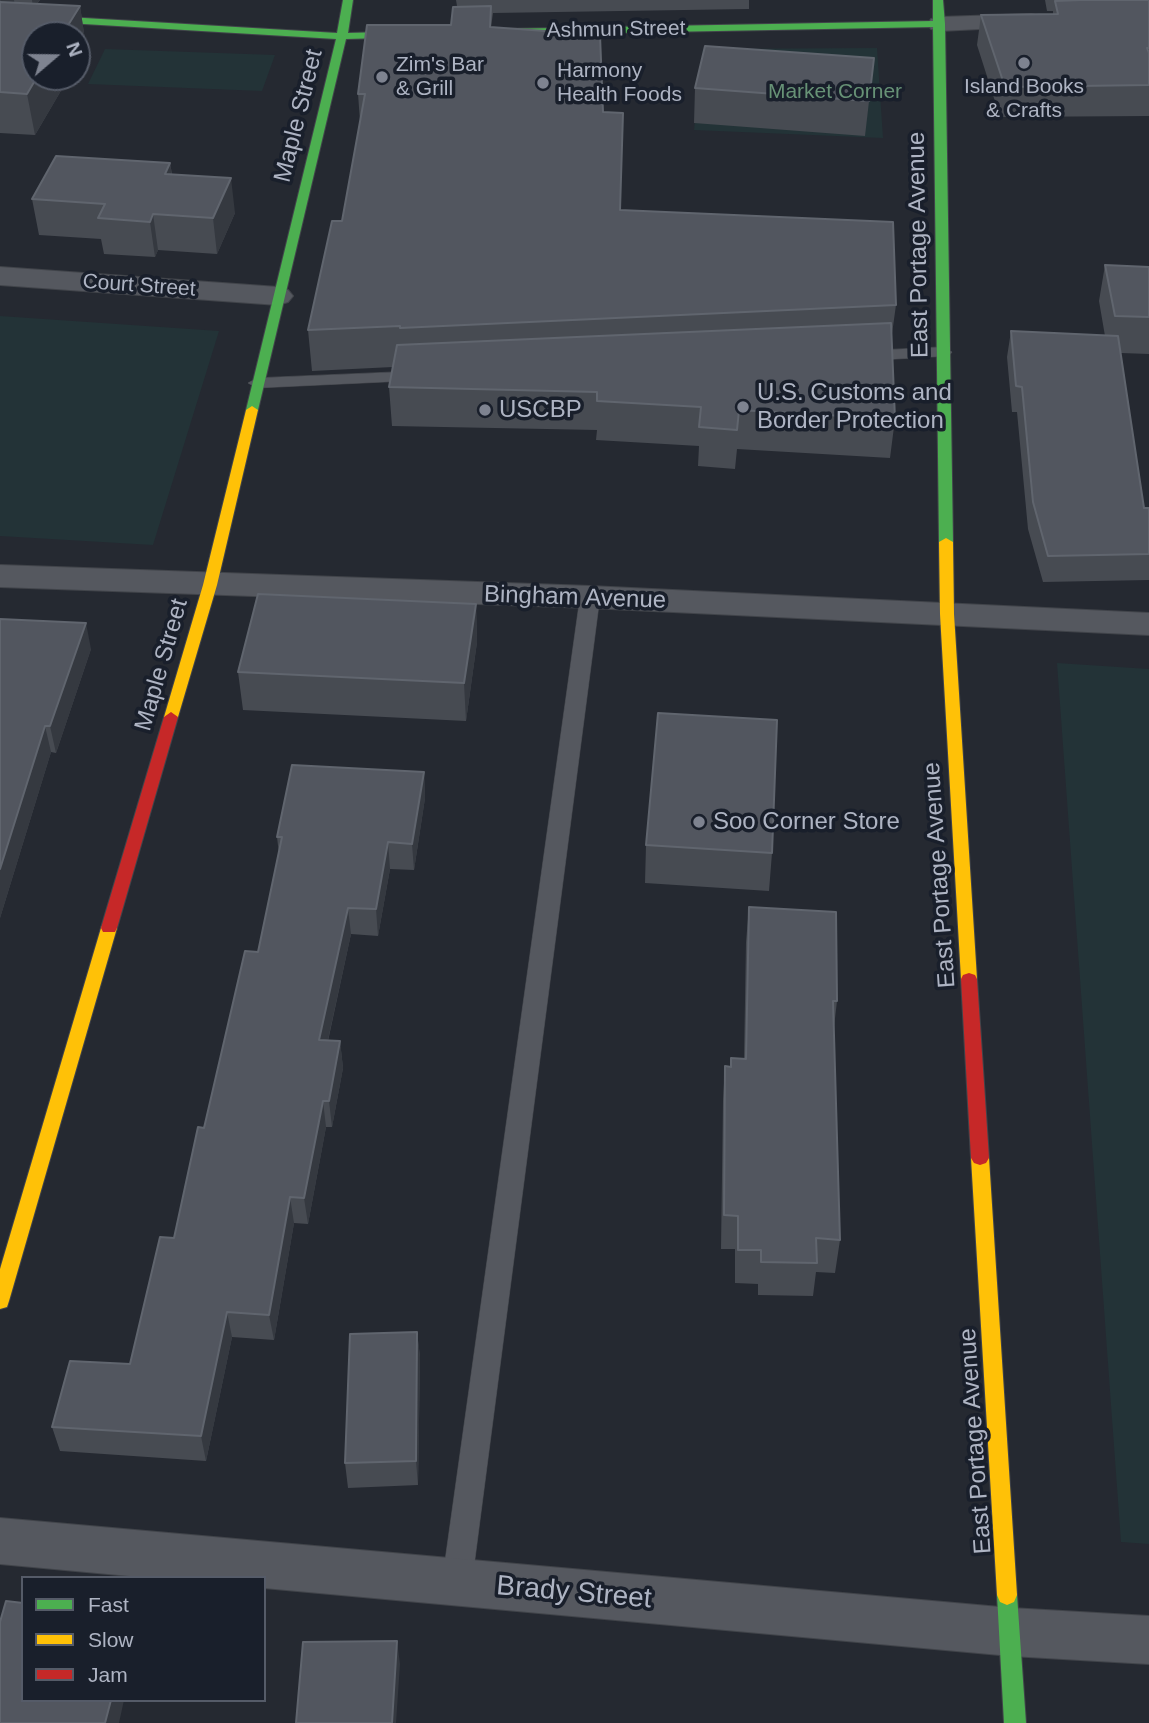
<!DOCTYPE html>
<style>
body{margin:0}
#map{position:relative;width:1149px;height:1723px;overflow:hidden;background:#252931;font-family:Helvetica,sans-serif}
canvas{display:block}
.legend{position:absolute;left:21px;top:1576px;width:245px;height:126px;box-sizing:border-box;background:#191f2b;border:2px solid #555b68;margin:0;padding:9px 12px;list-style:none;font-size:21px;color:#aeb4c3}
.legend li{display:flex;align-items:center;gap:14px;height:35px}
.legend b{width:35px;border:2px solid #555b68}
.north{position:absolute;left:21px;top:21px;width:70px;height:70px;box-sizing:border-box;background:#191f2b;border:2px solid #555b68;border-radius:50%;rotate:70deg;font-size:19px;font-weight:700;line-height:28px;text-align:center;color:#aeb4c3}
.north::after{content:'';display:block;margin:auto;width:24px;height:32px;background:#7e8390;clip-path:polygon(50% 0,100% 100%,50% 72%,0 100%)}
</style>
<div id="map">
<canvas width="1149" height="1723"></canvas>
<ul class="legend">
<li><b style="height:9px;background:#4caf50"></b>Fast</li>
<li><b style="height:9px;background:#ffc107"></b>Slow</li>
<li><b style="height:9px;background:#c62828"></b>Jam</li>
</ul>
<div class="north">N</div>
</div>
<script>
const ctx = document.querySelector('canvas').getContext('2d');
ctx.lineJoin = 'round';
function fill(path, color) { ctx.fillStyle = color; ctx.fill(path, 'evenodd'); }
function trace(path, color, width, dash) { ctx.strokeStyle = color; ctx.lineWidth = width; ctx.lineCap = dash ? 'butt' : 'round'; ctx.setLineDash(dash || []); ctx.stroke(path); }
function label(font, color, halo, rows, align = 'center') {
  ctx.font = font + ' Helvetica,sans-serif'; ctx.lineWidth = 7; ctx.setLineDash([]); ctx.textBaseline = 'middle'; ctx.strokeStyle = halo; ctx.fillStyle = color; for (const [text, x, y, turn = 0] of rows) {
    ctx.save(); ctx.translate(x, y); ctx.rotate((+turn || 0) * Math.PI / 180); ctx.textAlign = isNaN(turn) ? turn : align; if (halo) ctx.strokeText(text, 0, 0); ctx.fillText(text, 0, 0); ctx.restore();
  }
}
const green = new Path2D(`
 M 877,48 L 883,138 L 694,130 L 703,49 Z
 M 105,49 L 275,55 L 262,91 L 88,84 Z
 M 0,316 L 219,331 L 153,545 L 0,536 Z
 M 1057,663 L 1149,669 L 1149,1544 L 1121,1542 Z`);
const lane = new Path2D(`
 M 943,347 L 952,352 L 949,356 L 861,361 L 852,356 L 861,351 Z
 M 421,371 L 430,376 L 427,380 L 257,388 L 248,383 L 257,378 Z
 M 590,591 L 597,592 L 600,597 L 472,1582 L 467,1592 L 457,1596 L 447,1592 L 442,1582 L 580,597 L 583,592 Z`);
const street = new Path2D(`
 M 1031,14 L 1040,16 L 1043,21 L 1040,26 L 940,31 L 931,29 L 928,24 L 931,19 L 940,17 Z
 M 0,267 L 278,287 L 288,290 L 293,296 L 288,302 L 278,305 L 0,285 Z
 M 0,565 L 590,586 L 1149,613 L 1149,635 L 590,608 L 0,587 Z
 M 0,1518 L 1011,1608 L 1149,1616 L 1149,1664 L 1011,1656 L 264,1588 L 264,1578 L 151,1578 L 0,1564 Z`);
const fast = new Path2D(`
 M 343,0 L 353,0 L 348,33 L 420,31 L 425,34 L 420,37 L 346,39 L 258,410 L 252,414 L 246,410 L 336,39 L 0,19 L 0,13 L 337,33 Z
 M 933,0 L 943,0 L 945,24 L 953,542 L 946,546 L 939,542 L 933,27 L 501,35 L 496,32 L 501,29 L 933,21 Z
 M 1007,1585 L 1014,1588 L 1017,1595 L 1026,1723 L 1004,1723 L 997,1595 L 1000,1588 Z`);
const slow = new Path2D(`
 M 252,406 L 258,410 L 217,585 L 178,717 L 171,722 L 164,717 L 203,585 L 246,410 Z
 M 946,538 L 953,542 L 954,614 L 977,979 L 975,983 L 963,983 L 961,979 L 940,614 L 939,542 Z
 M 109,922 L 115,924 L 117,928 L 9,1301 L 7,1307 L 0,1309 L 0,1269 L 101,928 L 103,924 Z
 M 980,1151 L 986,1153 L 989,1158 L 1017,1595 L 1014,1602 L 1007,1605 L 1000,1602 L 997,1595 L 971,1158 L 974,1153 Z`);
const jam = new Path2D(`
 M 171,712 L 178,717 L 117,928 L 115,932 L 103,932 L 101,928 L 164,717 Z
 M 969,973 L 975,975 L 977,979 L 989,1158 L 986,1163 L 980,1165 L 974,1163 L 971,1158 L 961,979 L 963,975 Z`);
const wall = new Path2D(`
 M 0,0 L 40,0 L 37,4 L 80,6 L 86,47 L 35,77 L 69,77 L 35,135 L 0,133 Z
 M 456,0 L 749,0 L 749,9 L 493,13 L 491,27 L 603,112 L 621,210 L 896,305 L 891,341 L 895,419 L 890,458 L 737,449 L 735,469 L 698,466 L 699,446 L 596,440 L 597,430 L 392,426 L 389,387 L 393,367 L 312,371 L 308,330 L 342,221 L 360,121 L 358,94 L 451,25 L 457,6 Z
 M 1045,0 L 1149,0 L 1149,116 L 1000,117 L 977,45 L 981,15 L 1053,14 L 1053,11 L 1047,11 Z
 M 874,58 L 865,136 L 694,123 L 695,88 Z
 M 170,163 L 172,174 L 235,213 L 217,254 L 158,250 L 155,257 L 104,254 L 101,239 L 39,235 L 32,199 Z
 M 1105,265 L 1149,267 L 1149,354 L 1121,353 L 1144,508 L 1149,508 L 1149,580 L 1043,582 L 1028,529 L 1017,412 L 1012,412 L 1007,357 L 1011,331 L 1105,336 L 1099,301 Z
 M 476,604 L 477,642 L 466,721 L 243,710 L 238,672 Z
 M 0,619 L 91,649 L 56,753 L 51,752 L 0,918 Z
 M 424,772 L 425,798 L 414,870 L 390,869 L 378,936 L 351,934 L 328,1041 L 340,1041 L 343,1068 L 332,1127 L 326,1127 L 308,1224 L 294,1223 L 274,1340 L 232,1337 L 206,1461 L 60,1451 L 52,1427 L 130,1364 L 174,1238 L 204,1128 L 258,952 L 279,854 L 277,837 Z
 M 646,845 L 772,853 L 769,891 L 645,883 Z
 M 749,907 L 837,1001 L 834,1027 L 840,1240 L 835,1273 L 816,1272 L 813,1296 L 758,1295 L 758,1284 L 735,1283 L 735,1249 L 721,1249 L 723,1100 L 725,1066 L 731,1067 L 744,1059 L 746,942 Z
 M 417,1332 L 420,1357 L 418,1485 L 348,1488 L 345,1463 Z`);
const shadedWall = new Path2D(`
 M 1,0 L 14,0 L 19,27 L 0,1 Z
 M 32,0 L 40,0 L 33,8 Z
 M 80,6 L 86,47 L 77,62 L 77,35 L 62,35 Z
 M 37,77 L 69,77 L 35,135 L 27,94 Z
 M 170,163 L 175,198 L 165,174 Z
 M 231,178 L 235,213 L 217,254 L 213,218 Z
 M 153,214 L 158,250 L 155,257 L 150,222 Z
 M 476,604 L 477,642 L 466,721 L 464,683 Z
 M 86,623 L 91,649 L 56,753 L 50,726 Z
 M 45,726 L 51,752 L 0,918 L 0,869 Z
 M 424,772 L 425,798 L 414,870 L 412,844 Z
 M 388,842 L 390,869 L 378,936 L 376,909 Z
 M 348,908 L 351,934 L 322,1067 L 319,1040 Z
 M 340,1041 L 343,1068 L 332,1127 L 329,1101 Z
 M 323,1101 L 326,1127 L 308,1224 L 304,1198 Z
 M 290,1197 L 294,1223 L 274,1340 L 269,1315 Z
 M 227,1312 L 232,1337 L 206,1461 L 201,1436 Z
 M 417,1332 L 420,1357 L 418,1485 L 416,1461 Z
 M 397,1641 L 400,1664 L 396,1723 L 392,1723 Z
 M 111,1700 L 124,1700 L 119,1723 L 105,1723 Z`);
const building = new Path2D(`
 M 1081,0 L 1149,0 L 1149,48 L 1147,48 L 1149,53 L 1149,85 L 1005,87 L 981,15 L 1058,14 L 1055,1 Z
 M 0,2 L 80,6 L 62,35 L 35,35 L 35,77 L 37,77 L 27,94 L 0,92 Z
 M 491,6 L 490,27 L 600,35 L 603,112 L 623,113 L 620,210 L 893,222 L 896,305 L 400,328 L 400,326 L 308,330 L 332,221 L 342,221 L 365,94 L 358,94 L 367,25 L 451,25 L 453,7 Z
 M 705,46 L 874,58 L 869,101 L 695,88 Z
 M 56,156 L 170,163 L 165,174 L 231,178 L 213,218 L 153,214 L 150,222 L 98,218 L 105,204 L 32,199 Z
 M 1105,265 L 1149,267 L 1149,317 L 1115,316 Z
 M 891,323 L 895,419 L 739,410 L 737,430 L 699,427 L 701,407 L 597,401 L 597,392 L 389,387 L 397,345 Z
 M 1011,331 L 1118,336 L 1144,508 L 1149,508 L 1149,554 L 1048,556 L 1033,502 L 1022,387 L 1016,386 Z
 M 258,594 L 476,604 L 464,683 L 238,672 Z
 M 0,619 L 86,623 L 50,726 L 45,726 L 0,869 Z
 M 658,713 L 777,720 L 772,853 L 646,845 Z
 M 292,765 L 424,772 L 412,844 L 388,842 L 376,909 L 348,908 L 319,1040 L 340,1041 L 329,1101 L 323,1101 L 304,1198 L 290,1197 L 269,1315 L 227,1312 L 201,1436 L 52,1427 L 70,1361 L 130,1364 L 160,1237 L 174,1238 L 198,1127 L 204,1128 L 245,951 L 258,952 L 282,837 L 277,837 Z
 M 749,907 L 836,912 L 837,1001 L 833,1001 L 840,1240 L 816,1238 L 817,1263 L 761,1262 L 761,1250 L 738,1250 L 738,1216 L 724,1215 L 725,1066 L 731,1067 L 731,1058 L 746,1059 Z
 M 417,1332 L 416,1461 L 345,1463 L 350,1334 Z
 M 6,1601 L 23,1603 L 23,1700 L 111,1700 L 105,1723 L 0,1723 L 0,1622 Z
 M 397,1641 L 392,1723 L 296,1723 L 303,1642 Z`);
const markers = [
 [1024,63,7,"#7e8390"],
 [382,77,7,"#7e8390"],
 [543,83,7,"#7e8390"],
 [743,407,7,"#7e8390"],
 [485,410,7,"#7e8390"],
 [699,822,7,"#7e8390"]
];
const farStreetnames = [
 ["Ashmun Street",616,30,-1],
 ["Court Street",139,286,4]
];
const farPoinames = [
 ["Zim's Bar",396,65],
 ["& Grill",396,89],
 ["Harmony",557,71],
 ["Health Foods",557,95],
 ["Island Books",1024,87,"center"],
 ["& Crafts",1024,111,"center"]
];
const farParknames = [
 ["Market Corner",835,92]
];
const streetNames = [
 ["Maple Street",299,116,-76],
 ["East Portage Avenue",919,245,-91],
 ["Bingham Avenue",575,598,2],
 ["Maple Street",162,665,-74],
 ["East Portage Avenue",940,875,-94],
 ["East Portage Avenue",976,1441,-94]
];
const poiNames = [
 ["U.S. Customs and",757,393],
 ["Border Protection",757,421],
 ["USCBP",499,410],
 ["Soo Corner Store",713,822]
];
const nearStreetnames = [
 ["Brady Street",574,1593,5]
];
fill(green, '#233337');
trace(lane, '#41444a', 1);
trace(street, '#41444a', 2);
trace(fast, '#41444a', 2);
trace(slow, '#41444a', 2);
trace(jam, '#41444a', 2);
fill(lane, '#55585f');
fill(street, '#55585f');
fill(fast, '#4caf50');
fill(slow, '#ffc107');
fill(jam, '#c62828');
fill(wall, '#474b52');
fill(shadedWall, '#353940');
fill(building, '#52565f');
trace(building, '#60656e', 2);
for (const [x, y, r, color] of markers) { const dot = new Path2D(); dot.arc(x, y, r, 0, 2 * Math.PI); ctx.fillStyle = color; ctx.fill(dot); trace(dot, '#191f2b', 2.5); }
label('21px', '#aeb4c3', '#191f2b', farStreetnames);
label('21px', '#aeb4c3', '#191f2b', farPoinames, 'left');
label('21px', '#679276', '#191f2b', farParknames);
label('24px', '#aeb4c3', '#191f2b', streetNames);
label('24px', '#aeb4c3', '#191f2b', poiNames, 'left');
label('28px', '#aeb4c3', '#191f2b', nearStreetnames);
</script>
